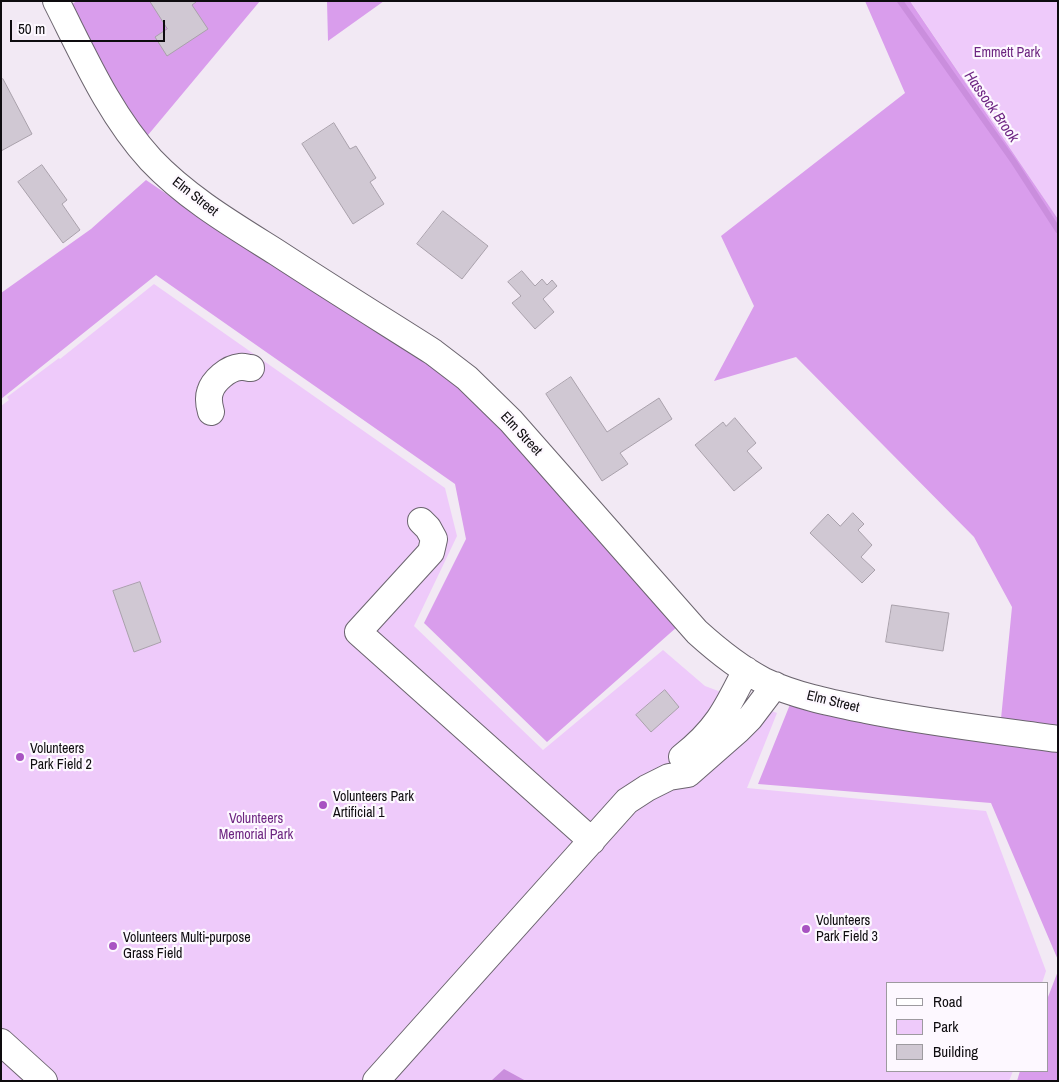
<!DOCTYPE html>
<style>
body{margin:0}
#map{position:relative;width:1059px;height:1082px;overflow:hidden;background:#f2e9f4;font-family:"Archivo Narrow",sans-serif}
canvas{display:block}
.frame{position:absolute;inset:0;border:2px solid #0e0c0f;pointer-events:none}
.legend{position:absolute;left:886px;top:982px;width:162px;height:90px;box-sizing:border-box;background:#fdf8ff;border:1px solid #9d9a9f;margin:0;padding:6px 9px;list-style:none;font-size:15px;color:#0e0c0f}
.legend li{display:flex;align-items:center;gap:10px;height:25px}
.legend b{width:25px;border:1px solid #9d9a9f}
.scale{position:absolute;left:10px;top:20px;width:155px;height:22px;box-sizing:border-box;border:2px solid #0e0c0f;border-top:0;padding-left:6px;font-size:15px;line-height:18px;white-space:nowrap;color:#0e0c0f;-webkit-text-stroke:4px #fdf8ff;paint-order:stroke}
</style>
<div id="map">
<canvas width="1059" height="1082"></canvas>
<div class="frame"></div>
<ul class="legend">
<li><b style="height:6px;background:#fff"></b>Road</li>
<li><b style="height:14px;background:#eecafa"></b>Park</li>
<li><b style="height:14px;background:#d0c8d3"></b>Building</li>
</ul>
<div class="scale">50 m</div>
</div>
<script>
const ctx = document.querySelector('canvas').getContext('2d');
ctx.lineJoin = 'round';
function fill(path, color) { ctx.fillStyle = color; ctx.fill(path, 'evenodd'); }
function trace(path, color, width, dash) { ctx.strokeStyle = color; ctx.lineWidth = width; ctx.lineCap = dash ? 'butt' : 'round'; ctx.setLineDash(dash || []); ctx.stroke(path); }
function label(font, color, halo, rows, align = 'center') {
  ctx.font = font + ' "Archivo Narrow",sans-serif'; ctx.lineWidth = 4.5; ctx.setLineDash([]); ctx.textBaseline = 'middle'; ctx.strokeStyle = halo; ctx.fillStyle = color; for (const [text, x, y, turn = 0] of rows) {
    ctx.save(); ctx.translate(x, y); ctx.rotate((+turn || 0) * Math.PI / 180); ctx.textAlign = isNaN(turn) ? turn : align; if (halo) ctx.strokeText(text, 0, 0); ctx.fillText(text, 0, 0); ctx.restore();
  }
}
const green = new Path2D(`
 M 910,1 L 1058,1 L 1058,219 L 913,5 Z
 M 154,284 L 445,488 L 457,536 L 414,626 L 543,750 L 663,650 L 705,686 L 777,713 L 747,788 L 986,811 L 1046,971 L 1042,983 L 888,983 L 888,1071 L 1013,1071 L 1009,1081 L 1,1081 L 1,406 L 9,400 L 7,397 L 59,358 L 60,359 Z`);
const forest = new Path2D(`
 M 77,1 L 260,1 L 143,141 L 64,9 Z
 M 327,1 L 384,1 L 328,41 Z
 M 865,1 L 910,1 L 1058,219 L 1058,960 L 991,803 L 758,784 L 795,692 L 1000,729 L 1012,607 L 974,537 L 796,357 L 714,381 L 754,306 L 721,236 L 905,93 Z
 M 146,180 L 224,233 L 515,421 L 686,619 L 547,742 L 424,623 L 466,539 L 455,484 L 156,275 L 1,399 L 1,293 L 91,229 Z
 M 1058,971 L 1058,1081 L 1017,1081 L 1020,1071 L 1048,1071 L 1048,997 Z`);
const water = new Path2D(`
 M 504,1069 L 526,1081 L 491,1081 Z`);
const stream = new Path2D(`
 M 900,1 L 1014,162 L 1058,230`);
const building = new Path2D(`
 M 150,1 L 196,1 L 196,2 L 192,5 L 208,29 L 167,56 L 155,37 L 167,29 Z
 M 3,79 L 32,134 L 1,151 L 1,80 Z
 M 334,123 L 350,149 L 356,146 L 376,178 L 370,182 L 384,204 L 353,224 L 302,144 Z
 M 42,165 L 67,200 L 62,204 L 80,230 L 63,243 L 18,182 Z
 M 443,211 L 488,246 L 462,279 L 417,244 Z
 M 522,271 L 535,286 L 542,279 L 547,285 L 552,280 L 557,286 L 543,299 L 554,312 L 535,329 L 512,303 L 521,296 L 508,282 Z
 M 571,377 L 607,432 L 659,398 L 672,419 L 620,453 L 628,464 L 602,481 L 546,394 Z
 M 735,418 L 756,443 L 747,451 L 762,468 L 734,491 L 695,445 L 723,422 L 726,426 Z
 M 853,513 L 864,524 L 858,530 L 872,545 L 861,557 L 875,570 L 862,583 L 810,533 L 828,514 L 840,526 Z
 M 140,582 L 161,642 L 134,652 L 113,591 Z
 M 892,605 L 949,613 L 943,651 L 886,642 Z
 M 665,690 L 679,707 L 651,732 L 636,715 Z`);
const minor = new Path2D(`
 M 56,1 C 84,56 109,114 151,160 C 187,198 233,225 276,252 C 328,286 381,319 433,352 L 467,378 L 511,421 L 697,632 C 718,651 739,668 764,681 C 796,696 832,703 866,710 C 930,723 994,730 1058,739
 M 211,412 C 209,405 208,398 210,392 C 213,381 228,368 240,367 C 243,366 248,368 251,368
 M 421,521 L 428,528 L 434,539 L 431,552 L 358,632 L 592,841
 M 682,757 C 717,730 727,708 746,670
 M 1,1042 L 44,1081
 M 376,1081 L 627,801 L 647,788 L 669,777 L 688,774 L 737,731 L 750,718 L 775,685`);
const markers = [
 [20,757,5,"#a853c2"],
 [323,805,5,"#a853c2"],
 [806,929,5,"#a853c2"],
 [113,946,5,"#a853c2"]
];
const parkNames = [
 ["Emmett Park",1007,53],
 ["Volunteers",256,819],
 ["Memorial Park",256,835]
];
const streetNames = [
 ["Elm Street",195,197,38],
 ["Elm Street",521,434,47],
 ["Elm Street",833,702,14]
];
const poiNames = [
 ["Volunteers",30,749],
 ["Park Field 2",30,765],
 ["Volunteers Park",333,797],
 ["Artificial 1",333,813],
 ["Volunteers",816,921],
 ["Park Field 3",816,937],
 ["Volunteers Multi-purpose",123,938],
 ["Grass Field",123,954]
];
const waterNames = [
 ["Hassock Brook",991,107,55]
];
fill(green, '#eecafa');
fill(forest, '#d99dec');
fill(water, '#ca8edd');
trace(stream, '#ca8edd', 6);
fill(building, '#d0c8d3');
trace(building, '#a9a1ab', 1);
trace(minor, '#6b646e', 28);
trace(minor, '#fff', 26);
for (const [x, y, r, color] of markers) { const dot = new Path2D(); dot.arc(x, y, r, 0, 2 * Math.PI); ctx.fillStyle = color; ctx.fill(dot); trace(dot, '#fdf8ff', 2); }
label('14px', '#6d2581', '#fdf8ff', parkNames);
label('14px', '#0e0c0f', '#fdf8ff', streetNames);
label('14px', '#0e0c0f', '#fdf8ff', poiNames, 'left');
label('italic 15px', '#6f2784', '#fdf8ff', waterNames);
</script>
